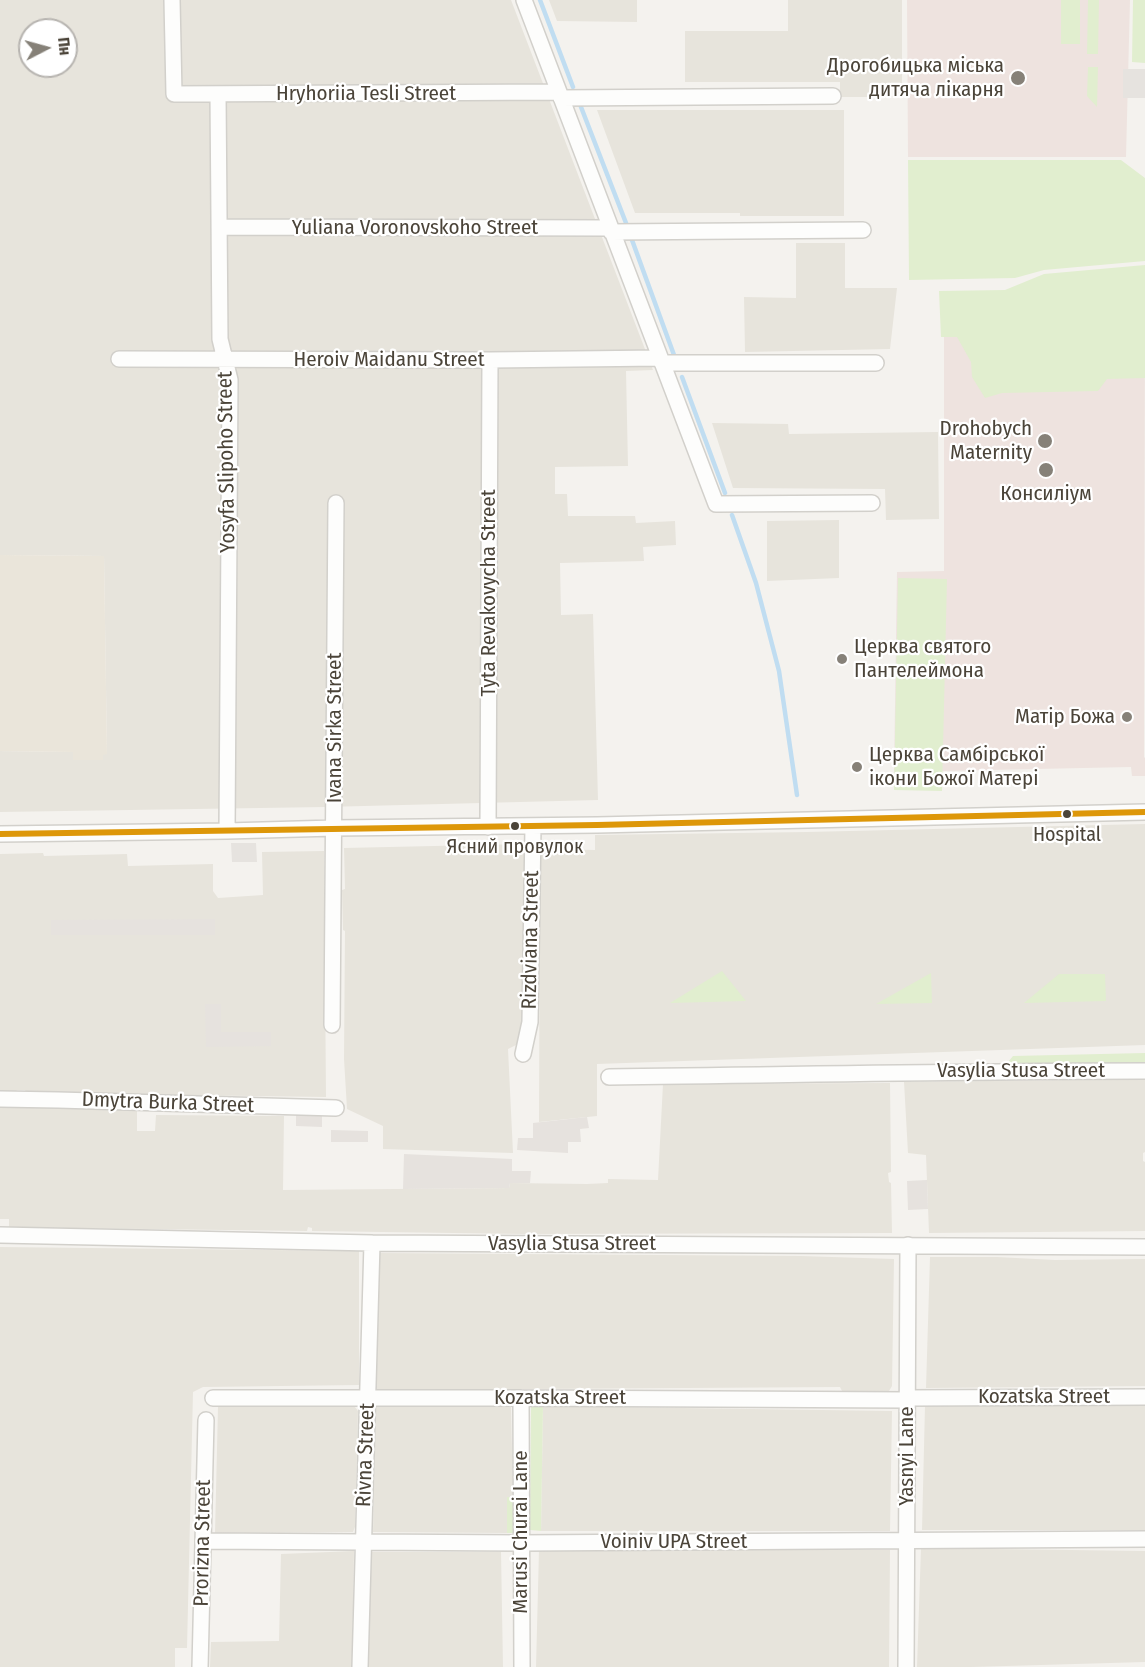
<!DOCTYPE html>
<meta charset="utf-8">
<style>
body{margin:0}
#map{position:relative;width:1145px;height:1667px;overflow:hidden;background:#f4f2ee;font-family:"Fira Sans Condensed",sans-serif}
canvas{display:block}
.north{position:absolute;left:18px;top:18px;width:60px;height:60px;box-sizing:border-box;background:#fff;border:2px solid #b7b4b0;border-radius:50%;rotate:84deg;font-size:16px;font-weight:700;line-height:24px;text-align:center;color:#4b4439}
.north::after{content:'';display:block;margin:auto;width:21px;height:27px;background:#868178;clip-path:polygon(50% 0,100% 100%,50% 72%,0 100%)}
</style>
<div id="map">
<canvas width="1145" height="1667"></canvas>
<div class="north">Пн</div>
</div>
<script>
const ctx = document.querySelector('canvas').getContext('2d');
ctx.lineJoin = 'round';
function fill(path, color) { ctx.fillStyle = color; ctx.fill(path, 'evenodd'); }
function trace(path, color, width, dash) { ctx.strokeStyle = color; ctx.lineWidth = width; ctx.lineCap = dash ? 'butt' : 'round'; ctx.setLineDash(dash || []); ctx.stroke(path); }
function label(font, color, halo, rows, align = 'center') {
  ctx.font = font + ' "Fira Sans Condensed",sans-serif'; ctx.lineWidth = 4.5; ctx.setLineDash([]); ctx.textBaseline = 'middle'; ctx.strokeStyle = halo; ctx.fillStyle = color; for (const [text, x, y, turn = 0] of rows) {
    ctx.save(); ctx.translate(x, y); ctx.rotate((+turn || 0) * Math.PI / 180); ctx.textAlign = isNaN(turn) ? turn : align; if (halo) ctx.strokeText(text, 0, 0); ctx.fillText(text, 0, 0); ctx.restore();
  }
}
const residential = new Path2D(`
 M 0,0 L 511,0 L 653,370 L 626,371 L 628,466 L 555,467 L 555,494 L 567,494 L 568,516 L 635,516 L 636,523 L 675,521 L 676,545 L 643,547 L 644,561 L 560,563 L 561,615 L 593,614 L 598,800 L 325,807 L 0,812 L 0,751 L 73,752 L 73,759 L 103,759 L 103,754 L 107,754 L 104,556 L 0,555 ZM 30,30 L 66,30 L 66,66 L 30,66 Z
 M 549,0 L 637,0 L 637,22 L 557,21 Z
 M 788,0 L 902,0 L 902,97 L 840,97 L 840,82 L 685,82 L 685,31 L 788,31 Z
 M 597,110 L 844,110 L 844,216 L 740,216 L 740,213 L 635,213 Z
 M 796,243 L 845,243 L 845,288 L 897,288 L 890,349 L 745,352 L 744,297 L 796,298 Z
 M 712,423 L 788,424 L 789,434 L 938,432 L 939,519 L 886,520 L 885,489 L 733,488 Z
 M 839,520 L 839,578 L 767,581 L 767,521 Z
 M 1145,824 L 1145,1045 L 597,1064 L 597,1116 L 539,1122 L 540,849 L 595,850 L 595,835 L 807,832 Z
 M 524,844 L 526,931 L 523,1030 L 518,1044 L 508,1049 L 513,1153 L 383,1149 L 383,1126 L 347,1109 L 344,1059 L 345,931 L 343,930 L 342,890 L 345,889 L 344,848 Z
 M 324,851 L 326,1097 L 27,1093 L 25,1090 L 17,1090 L 15,1092 L 0,1092 L 0,854 L 43,853 L 44,856 L 127,854 L 128,866 L 213,864 L 213,891 L 218,898 L 263,895 L 262,852 Z
 M 1145,1079 L 1145,1152 L 1143,1153 L 1143,1161 L 1145,1162 L 1145,1231 L 929,1233 L 926,1155 L 908,1153 L 904,1082 Z
 M 890,1083 L 891,1172 L 888,1173 L 889,1182 L 891,1183 L 892,1233 L 524,1234 L 312,1231 L 312,1228 L 308,1227 L 307,1231 L 65,1228 L 9,1227 L 9,1219 L 0,1219 L 0,1107 L 137,1108 L 137,1131 L 155,1131 L 156,1115 L 284,1116 L 283,1190 L 509,1188 L 510,1183 L 587,1184 L 608,1183 L 608,1179 L 658,1180 L 663,1084 Z
 M 0,1247 L 359,1251 L 359,1385 L 203,1387 L 193,1392 L 187,1648 L 175,1648 L 175,1667 L 0,1667 Z
 M 380,1253 L 801,1256 L 894,1259 L 892,1386 L 889,1391 L 842,1391 L 840,1387 L 376,1390 Z
 M 930,1257 L 997,1257 L 1055,1260 L 1145,1259 L 1145,1386 L 926,1388 Z
 M 1145,1404 L 1145,1530 L 922,1530 L 925,1406 Z
 M 543,1406 L 892,1411 L 890,1531 L 541,1531 Z
 M 218,1407 L 355,1407 L 358,1411 L 355,1527 L 353,1532 L 215,1533 Z
 M 376,1407 L 511,1407 L 513,1497 L 507,1498 L 507,1533 L 373,1532 Z
 M 921,1548 L 1145,1551 L 1145,1662 L 971,1667 L 917,1667 Z
 M 539,1550 L 890,1550 L 889,1667 L 536,1667 Z
 M 354,1551 L 352,1667 L 210,1667 L 211,1642 L 279,1641 L 281,1554 Z
 M 370,1552 L 501,1552 L 503,1667 L 368,1667 Z`);
const industrial = new Path2D(`
 M 215,919 L 215,935 L 51,935 L 51,920 Z
 M 205,1004 L 221,1004 L 221,1032 L 271,1032 L 271,1046 L 206,1047 Z
 M 296,1115 L 322,1115 L 322,1127 L 296,1126 Z
 M 587,1117 L 589,1128 L 580,1129 L 581,1142 L 568,1142 L 568,1153 L 517,1150 L 518,1138 L 533,1138 L 533,1123 Z
 M 331,1130 L 368,1131 L 368,1142 L 331,1142 Z
 M 404,1154 L 512,1159 L 512,1171 L 531,1171 L 530,1183 L 510,1183 L 509,1188 L 403,1189 Z
 M 927,1180 L 928,1209 L 908,1210 L 907,1181 Z`);
const education = new Path2D(`
 M 0,555 L 104,556 L 107,754 L 103,755 L 103,760 L 73,760 L 73,752 L 0,751 Z`);
const medical = new Path2D(`
 M 907,0 L 1130,0 L 1126,157 L 908,157 Z
 M 1145,307 L 1144,757 L 1145,758 L 1145,776 L 1132,776 L 1131,767 L 894,772 L 897,572 L 944,571 L 944,310 Z`);
const green = new Path2D(`
 M 1061,0 L 1080,0 L 1080,44 L 1061,44 Z
 M 1088,0 L 1099,0 L 1098,54 L 1087,54 Z
 M 1133,0 L 1145,0 L 1145,63 L 1132,62 Z
 M 1088,67 L 1098,67 L 1097,107 L 1087,96 Z
 M 908,160 L 1121,160 L 1145,178 L 1145,261 L 1044,270 L 1015,278 L 909,280 Z
 M 1145,265 L 1145,378 L 1107,379 L 1098,391 L 1002,393 L 985,398 L 972,377 L 971,362 L 957,337 L 941,337 L 939,291 L 1005,290 L 1044,274 Z
 M 898,578 L 947,579 L 942,791 L 894,790 Z
 M 722,971 L 746,1001 L 670,1003 Z
 M 931,973 L 932,1003 L 876,1004 Z
 M 1059,974 L 1105,974 L 1106,1001 L 1024,1003 Z
 M 1145,1053 L 1145,1066 L 1003,1068 L 1013,1056 Z
 M 531,1406 L 543,1406 L 541,1531 L 530,1530 Z
 M 507,1497 L 513,1497 L 513,1533 L 507,1533 Z`);
const parking = new Path2D(`
 M 1123,69 L 1145,69 L 1145,98 L 1123,98 Z
 M 231,843 L 256,843 L 257,862 L 232,862 Z`);
const stream = new Path2D(`
 M 540,0 L 573,87
 M 581,107 L 626,223
 M 632,240 L 674,355
 M 682,377 L 725,493
 M 732,515 L 756,583 L 779,671 L 797,795`);
const minor = new Path2D(`
 M 172,0 L 174,94 L 558,92
 M 524,0 L 716,504 L 872,503
 M 218,94 L 220,339 L 230,380 L 227,831
 M 561,98 L 833,96
 M 219,227 L 610,228
 M 611,232 L 863,230
 M 119,359 L 490,360 L 660,358
 M 662,363 L 876,363
 M 488,827 L 490,360
 M 0,834 L 227,831 L 334,828 L 597,825 L 1145,812
 M 332,1025 L 336,503
 M 523,1054 L 530,1022 L 533,826
 M 609,1077 C 788,1075 966,1071 1145,1071
 M 0,1099 L 58,1100 L 336,1108
 M 0,1235 L 372,1243 L 1145,1247
 M 213,1398 L 521,1398 L 907,1400
 M 521,1398 L 522,1667
 M 907,1398 L 1145,1397
 M 203,1541 L 521,1543 L 1145,1539
 M 200,1667 L 206,1420
 M 360,1667 L 372,1243
 M 906,1667 L 908,1245`);
const bus1 = new Path2D(`
 M 0,834 L 597,825 L 1145,812`);
const markers = [
 [1018,78,8,"#868178"],
 [1045,441,8,"#868178"],
 [1046,470,8,"#868178"],
 [842,659,6,"#868178"],
 [1127,717,6,"#868178"],
 [857,767,6,"#868178"],
 [1067,814,5,"#4b4439"],
 [515,826,5,"#4b4439"]
];
const busNames = [
 ["Hospital",1067,835],
 ["Ясний провулок",515,847]
];
const poiNames = [
 ["Дрогобицька міська",1004,66],
 ["дитяча лікарня",1004,90],
 ["Drohobych",1032,429],
 ["Maternity",1032,453],
 ["Консиліум",1046,494,"center"],
 ["Церква святого",854,647,"left"],
 ["Пантелеймона",854,671,"left"],
 ["Матір Божа",1115,717],
 ["Церква Самбірської",869,755,"left"],
 ["ікони Божої Матері",869,779,"left"]
];
const streetNames = [
 ["Hryhoriia Tesli Street",366,94],
 ["Yuliana Voronovskoho Street",415,228],
 ["Heroiv Maidanu Street",389,360],
 ["Yosyfa Slipoho Street",227,462,-91],
 ["Tyta Revakovycha Street",489,593,-90],
 ["Ivana Sirka Street",335,728,-90],
 ["Rizdviana Street",531,940,-89],
 ["Vasylia Stusa Street",1021,1071],
 ["Dmytra Burka Street",168,1103,2],
 ["Vasylia Stusa Street",572,1244],
 ["Kozatska Street",1044,1397],
 ["Kozatska Street",560,1398],
 ["Rivna Street",366,1455,-88],
 ["Yasnyi Lane",907,1456,-90],
 ["Marusi Churai Lane",521,1532,-90],
 ["Voiniv UPA Street",674,1542],
 ["Prorizna Street",203,1543,-89]
];
fill(residential, '#e7e4dc');
fill(industrial, '#e6e2de');
fill(education, '#eae5da');
fill(medical, '#eee3df');
fill(green, '#e1eecf');
fill(parking, '#e6e3df');
trace(stream, '#c0ddf1', 4.5);
trace(minor, '#d2d0cb', 18);
trace(minor, '#fdfdfc', 15);
trace(bus1, '#dd9709', 6);
for (const [x, y, r, color] of markers) { const dot = new Path2D(); dot.arc(x, y, r, 0, 2 * Math.PI); ctx.fillStyle = color; ctx.fill(dot); trace(dot, '#fff', 2); }
label('20px', '#4b4439', '#fff', busNames);
label('21px', '#4b4439', '#fff', poiNames, 'right');
label('21px', '#4b4439', '#fff', streetNames);
</script>
